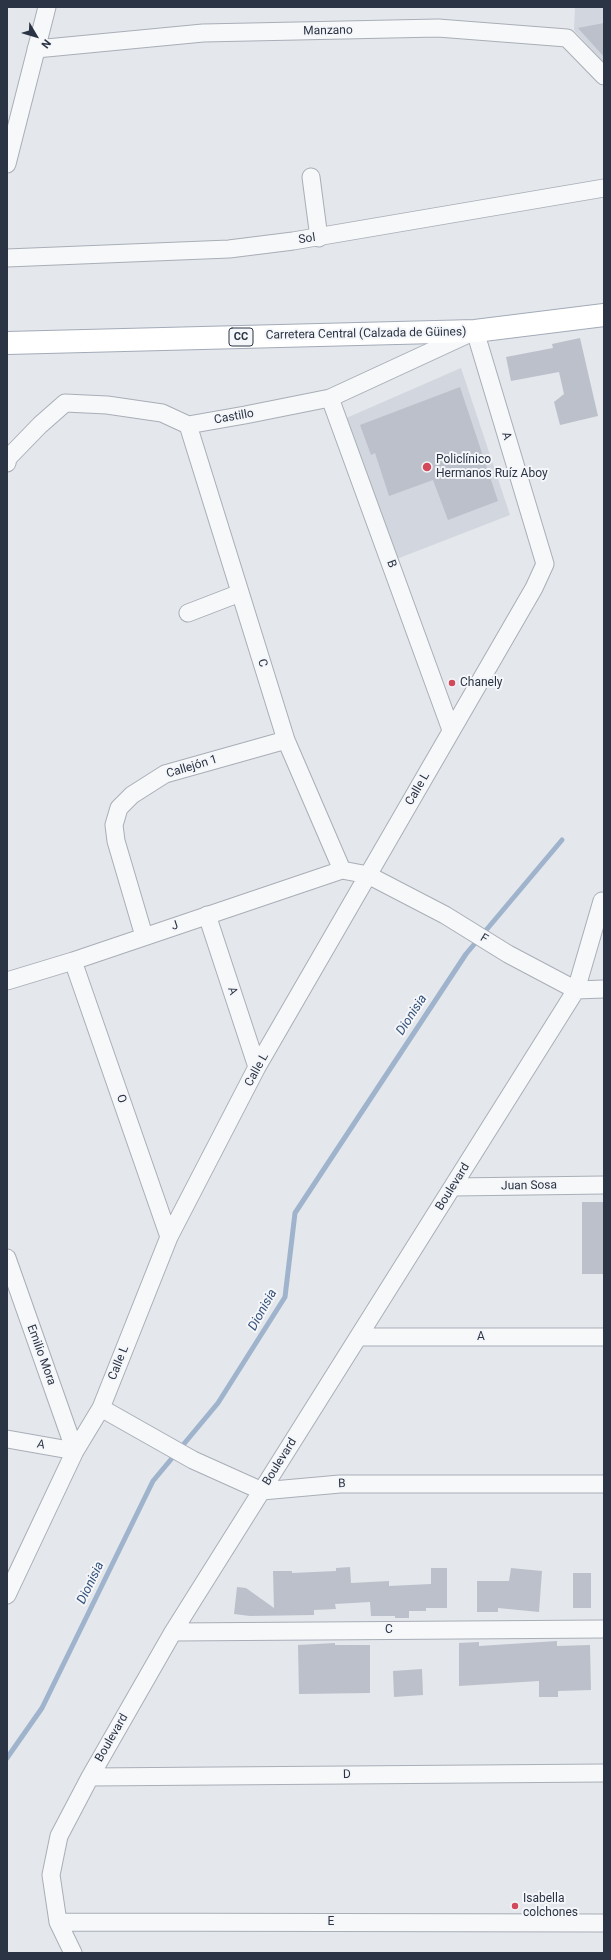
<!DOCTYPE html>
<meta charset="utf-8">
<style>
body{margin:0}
#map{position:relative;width:611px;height:1960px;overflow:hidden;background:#e4e7ec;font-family:Roboto,sans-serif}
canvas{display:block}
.frame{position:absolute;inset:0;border:8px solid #2b3445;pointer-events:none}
.north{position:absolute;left:16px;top:16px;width:40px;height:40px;-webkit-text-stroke:3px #f4f6f9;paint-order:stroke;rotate:128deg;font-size:11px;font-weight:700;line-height:16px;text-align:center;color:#2b3445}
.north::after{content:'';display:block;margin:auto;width:14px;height:18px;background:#2b3445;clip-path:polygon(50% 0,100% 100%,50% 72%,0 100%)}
</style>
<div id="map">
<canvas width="611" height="1960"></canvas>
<div class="frame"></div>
<div class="north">N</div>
</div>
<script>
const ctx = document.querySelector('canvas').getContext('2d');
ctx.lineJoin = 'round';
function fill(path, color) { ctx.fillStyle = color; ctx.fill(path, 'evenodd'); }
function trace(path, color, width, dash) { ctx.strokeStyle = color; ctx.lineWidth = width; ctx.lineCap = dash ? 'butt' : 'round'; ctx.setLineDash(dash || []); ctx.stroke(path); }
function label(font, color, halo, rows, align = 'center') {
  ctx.font = font + ' Roboto,sans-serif'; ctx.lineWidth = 4; ctx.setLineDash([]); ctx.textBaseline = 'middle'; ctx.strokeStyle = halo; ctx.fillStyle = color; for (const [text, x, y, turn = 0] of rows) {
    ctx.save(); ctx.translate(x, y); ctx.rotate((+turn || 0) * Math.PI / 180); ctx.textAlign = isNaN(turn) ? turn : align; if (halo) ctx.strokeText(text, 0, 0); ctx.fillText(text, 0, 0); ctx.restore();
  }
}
const built = new Path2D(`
 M 575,7 L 604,7 L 604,63 L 574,30 Z
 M 461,368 L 510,515 L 394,560 L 344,419 Z`);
const stream = new Path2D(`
 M 7,1758 L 42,1708 L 153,1481 L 218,1403 L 285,1297 L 295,1213 L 466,954 L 562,840`);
const building = new Path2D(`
 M 604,23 L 604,57 L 578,28 Z
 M 580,338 L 598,416 L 560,425 L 554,402 L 564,394 L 559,372 L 511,381 L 506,357 L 553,348 L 552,344 Z
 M 460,387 L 498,501 L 448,520 L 433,480 L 389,496 L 375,453 L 371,455 L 360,425 Z
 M 582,1202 L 604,1202 L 604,1274 L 582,1274 Z
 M 350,1567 L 351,1583 L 389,1581 L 389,1586 L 431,1584 L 431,1568 L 447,1568 L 447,1608 L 426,1608 L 426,1611 L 409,1611 L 409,1618 L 395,1618 L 395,1616 L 371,1616 L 370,1602 L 335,1604 L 336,1609 L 314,1610 L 314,1615 L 250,1616 L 234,1614 L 237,1587 L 246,1588 L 274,1608 L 273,1571 L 292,1571 L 292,1573 L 336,1571 L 336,1568 Z
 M 511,1568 L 542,1571 L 539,1612 L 498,1608 L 498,1612 L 477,1612 L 477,1581 L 509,1581 Z
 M 573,1573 L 591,1573 L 591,1608 L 573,1608 Z
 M 557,1641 L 557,1646 L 590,1645 L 591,1690 L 558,1691 L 558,1697 L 539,1697 L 539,1681 L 459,1686 L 459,1643 L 479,1642 L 479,1646 Z
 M 335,1643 L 335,1645 L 370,1645 L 370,1693 L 299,1694 L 298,1645 Z
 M 422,1669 L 423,1695 L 394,1697 L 393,1671 Z`);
const street = new Path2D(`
 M 36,49 L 203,33 L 438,28 L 567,38 L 604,76
 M 7,164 L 47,7
 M 311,177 L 319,238
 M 7,258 L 229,249 L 293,241 L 604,188
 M 330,398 L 451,730
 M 188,425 L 286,740 L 342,870 L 368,875 L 445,915 L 508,954 L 576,990 L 604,989
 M 7,463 L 8,458 L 40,425 L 65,403 L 107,405 L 162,413 L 188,425 L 245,415 L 330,398 L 475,331 L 545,564 L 534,588 L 257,1067 L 169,1237 L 101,1408 L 75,1451 L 7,1595
 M 188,613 L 240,593
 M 207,915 L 257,1067
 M 144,936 L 116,841 L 114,825 L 119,808 L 132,795 L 165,774 L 286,740
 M 73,961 L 169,1237
 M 7,981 L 73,961 L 342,870
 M 454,1187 L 604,1185
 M 7,1258 L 75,1451 L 7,1439
 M 358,1337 L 604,1337
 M 101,1408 L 193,1460 L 262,1491 L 340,1484 L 604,1484
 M 173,1632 L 604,1629
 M 90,1777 L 604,1773
 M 58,1922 L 604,1923
 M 73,1953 L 58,1922 L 51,1875 L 59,1836 L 90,1777 L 173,1632 L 576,990 L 602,901`);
const primary = new Path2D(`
 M 7,343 L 475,331 L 604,315`);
const markers = [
 [427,467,5,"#d1495b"],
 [452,683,4,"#d1495b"],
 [515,1906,4,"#d1495b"]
];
const shields = [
 [241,337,24]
];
const shieldNames = [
 ["CC",241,337]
];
const streetNames = [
 ["Manzano",328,31,-1],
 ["Sol",307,239,-8],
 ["Carretera Central (Calzada de Güines)",366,334,-1],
 ["Castillo",234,417,-10],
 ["A",506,436,73],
 ["B",391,564,70],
 ["C",262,663,73],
 ["Callejón 1",192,767,-17],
 ["Calle L",418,789,-60],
 ["J",175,926,-19],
 ["F",484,939,31],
 ["A",232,991,72],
 ["Calle L",257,1070,-61],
 ["O",121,1099,71],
 ["Juan Sosa",529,1186,-1],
 ["Boulevard",453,1187,-58],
 ["A",481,1337],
 ["Emilio Mora",41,1355,70],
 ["Calle L",119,1363,-68],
 ["A",41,1445,10],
 ["Boulevard",280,1462,-58],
 ["B",342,1484,-2],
 ["C",389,1630],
 ["Boulevard",112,1738,-60],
 ["D",347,1775,-1],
 ["E",331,1922]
];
const poiNames = [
 ["Policlínico",436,460],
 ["Hermanos Ruíz Aboy",436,474],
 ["Chanely",460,683],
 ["Isabella",523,1899],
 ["colchones",523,1913]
];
const waterNames = [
 ["Dionisia",412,1015,-57],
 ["Dionisia",263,1310,-61],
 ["Dionisia",91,1583,-64]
];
fill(built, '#d2d6de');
trace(stream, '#9fb4cc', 5);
fill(building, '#bbc0ca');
trace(street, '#a9aeb7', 19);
trace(primary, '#a3abb8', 24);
trace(street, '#f7f8fa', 17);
trace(primary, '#fff', 22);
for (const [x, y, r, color] of markers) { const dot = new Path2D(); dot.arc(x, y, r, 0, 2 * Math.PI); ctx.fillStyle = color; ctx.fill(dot); trace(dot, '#f4f6f9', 1.5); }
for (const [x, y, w] of shields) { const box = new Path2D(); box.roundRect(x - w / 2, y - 9, w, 18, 3); ctx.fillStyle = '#f4f6f9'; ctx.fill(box); trace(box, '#2b3445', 1); }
label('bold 11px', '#2b3445', null, shieldNames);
label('12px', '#2b3445', '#f4f6f9', streetNames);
label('12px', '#2b3445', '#f4f6f9', poiNames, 'left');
label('italic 13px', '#34527a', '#f4f6f9', waterNames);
</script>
